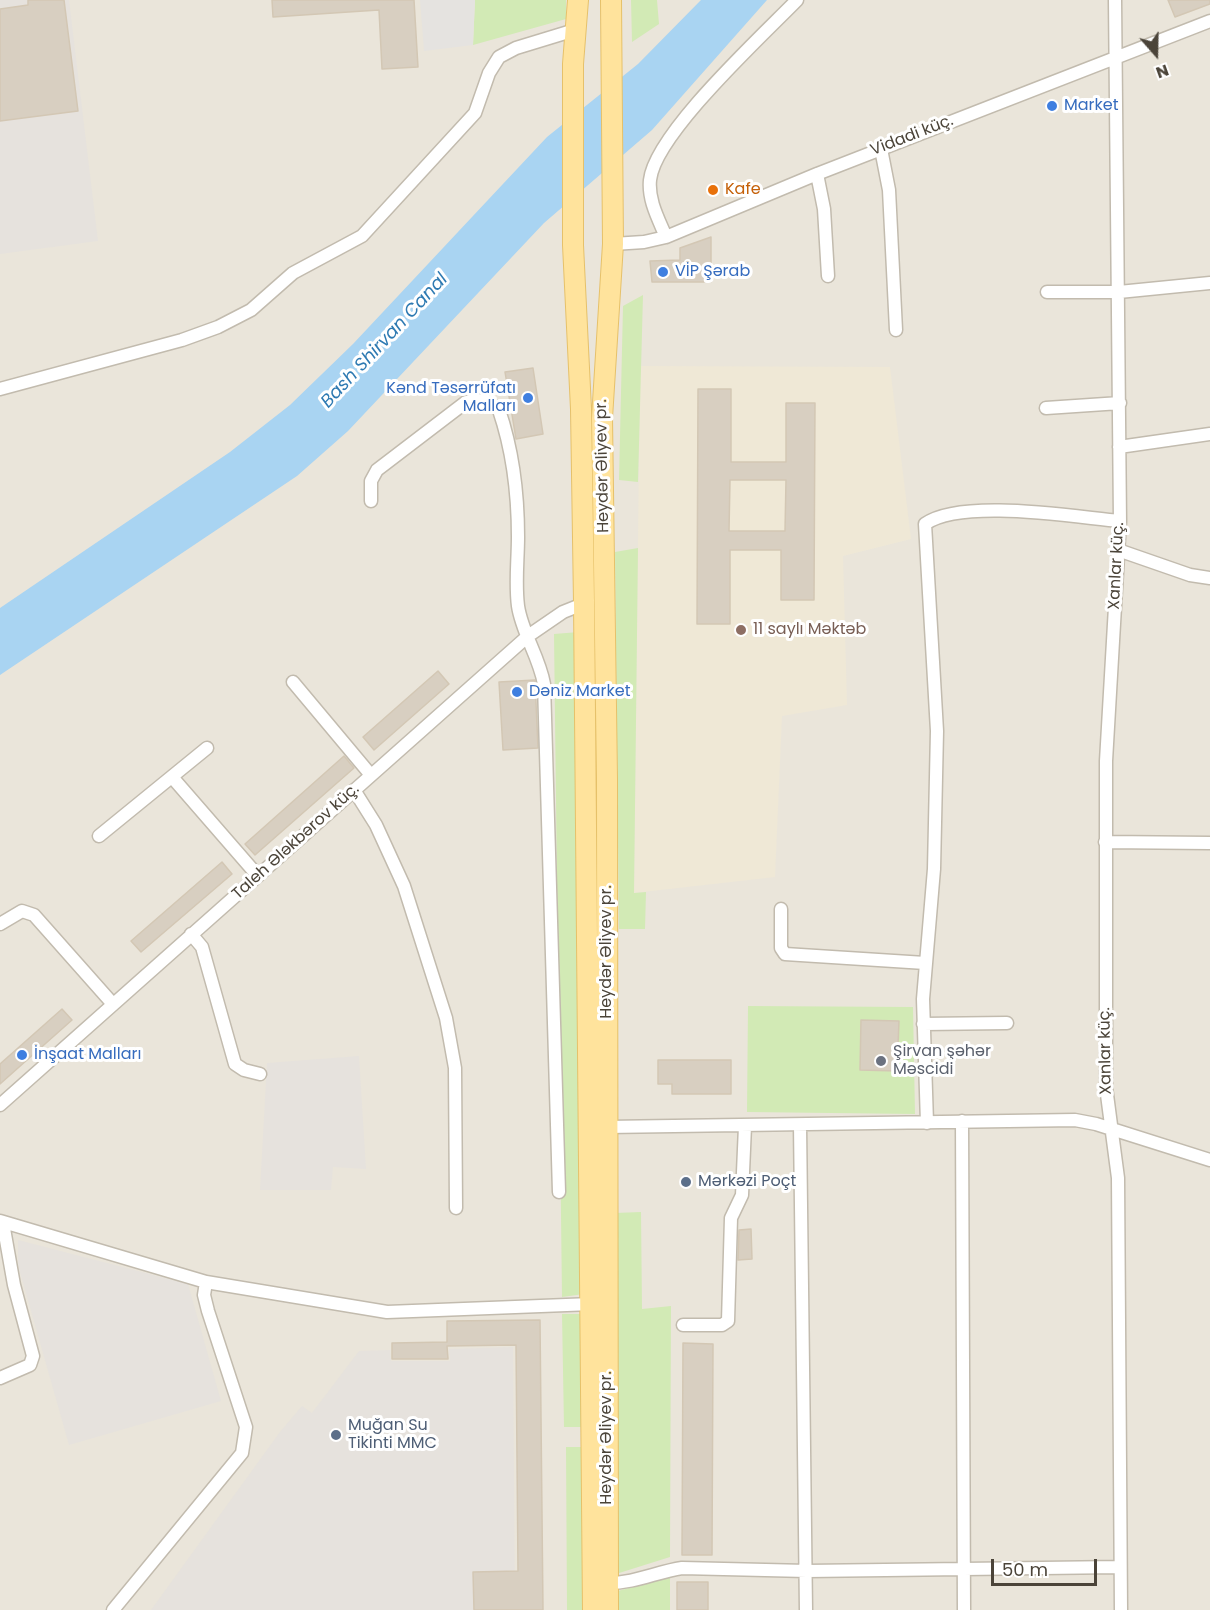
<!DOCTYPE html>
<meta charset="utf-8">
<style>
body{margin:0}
#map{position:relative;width:1210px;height:1610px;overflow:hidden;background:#f6f3ec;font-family:Poppins,sans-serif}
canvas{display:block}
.north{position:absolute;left:1126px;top:24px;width:60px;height:60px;-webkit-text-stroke:4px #fff;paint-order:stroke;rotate:160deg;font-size:16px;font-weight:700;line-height:24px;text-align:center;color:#4b4439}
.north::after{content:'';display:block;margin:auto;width:21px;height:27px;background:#4b4439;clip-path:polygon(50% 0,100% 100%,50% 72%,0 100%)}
.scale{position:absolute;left:991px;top:1559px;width:106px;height:27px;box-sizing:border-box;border:3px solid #4b4439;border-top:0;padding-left:8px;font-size:18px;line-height:21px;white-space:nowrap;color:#4b4439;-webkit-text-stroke:4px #fff;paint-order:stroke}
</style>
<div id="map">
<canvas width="1210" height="1610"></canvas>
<div class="north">N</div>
<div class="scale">50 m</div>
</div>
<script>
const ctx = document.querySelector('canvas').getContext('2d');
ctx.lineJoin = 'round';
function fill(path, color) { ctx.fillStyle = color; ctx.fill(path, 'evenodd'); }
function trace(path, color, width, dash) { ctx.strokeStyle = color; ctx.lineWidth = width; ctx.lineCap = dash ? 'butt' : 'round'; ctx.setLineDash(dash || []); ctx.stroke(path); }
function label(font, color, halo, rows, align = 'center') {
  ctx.font = font + ' Poppins,sans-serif'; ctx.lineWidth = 6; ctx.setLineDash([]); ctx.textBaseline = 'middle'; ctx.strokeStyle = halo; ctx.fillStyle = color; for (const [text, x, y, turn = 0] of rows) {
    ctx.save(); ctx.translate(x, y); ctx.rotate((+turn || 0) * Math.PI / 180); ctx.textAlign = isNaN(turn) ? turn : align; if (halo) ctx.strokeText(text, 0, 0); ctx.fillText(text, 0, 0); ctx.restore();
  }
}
const residential = new Path2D(`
 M 0,0 L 1210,0 L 1210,1610 L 0,1610 Z`);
const industrial = new Path2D(`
 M 0,0 L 69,0 L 98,241 L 0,254 Z
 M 359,1056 L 366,1169 L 333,1167 L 331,1190 L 260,1190 L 267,1063 Z
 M 18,1240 L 188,1284 L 221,1401 L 69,1445 L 18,1265 Z
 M 513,1347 L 515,1610 L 151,1610 L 280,1432 L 302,1406 L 312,1413 L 359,1351 L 390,1350 L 391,1361 L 450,1361 L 449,1349 Z`);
const education = new Path2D(`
 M 640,366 L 890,367 L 911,539 L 843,556 L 847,705 L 782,716 L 775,877 L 634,893 Z`);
const green = new Path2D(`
 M 475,0 L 566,0 L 566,19 L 473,45 Z
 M 631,0 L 657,0 L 659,24 L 632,42 Z
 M 643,295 L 638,482 L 619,480 L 623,306 Z
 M 638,548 L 634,893 L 646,892 L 645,929 L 619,929 L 615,552 Z
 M 579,632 L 584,1294 L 562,1297 L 554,634 Z
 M 748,1006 L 913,1007 L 915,1114 L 747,1112 Z
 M 641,1212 L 642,1309 L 671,1306 L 670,1557 L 616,1574 L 615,1213 Z
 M 562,1314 L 584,1314 L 585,1427 L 564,1427 Z
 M 566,1447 L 584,1447 L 584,1610 L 567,1610 Z
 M 670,1577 L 670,1610 L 614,1610 L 614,1592 Z`);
const parking = new Path2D(`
 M 420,0 L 475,0 L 473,45 L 424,51 Z`);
const water = new Path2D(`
 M 701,0 L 767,0 L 652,130 L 544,223 L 348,431 L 297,476 L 0,675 L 0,608 L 230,452 L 290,405 L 353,344 L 547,137 L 638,64 Z`);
const building = new Path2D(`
 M 28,0 L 64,0 L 78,111 L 0,121 L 0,9 L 28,5 Z
 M 272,0 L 414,0 L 418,67 L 382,69 L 379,10 L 273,17 Z
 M 1168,0 L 1210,0 L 1210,4 L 1175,17 Z
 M 711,237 L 711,282 L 652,282 L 650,261 L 680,260 L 680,248 Z
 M 533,368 L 543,434 L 516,439 L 505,372 Z
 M 698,389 L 731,389 L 731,462 L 786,462 L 786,403 L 815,403 L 814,600 L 781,600 L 781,550 L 730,550 L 730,624 L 697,624 ZM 730,480 L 786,480 L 785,531 L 729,531 Z
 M 438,671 L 449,684 L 374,750 L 363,737 Z
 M 535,680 L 538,748 L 503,750 L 499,682 Z
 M 344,756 L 354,768 L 255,855 L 245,844 Z
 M 222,862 L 232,874 L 141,952 L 131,941 Z
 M 62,1009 L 72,1020 L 0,1084 L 0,1064 Z
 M 861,1020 L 899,1021 L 897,1071 L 860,1070 Z
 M 658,1060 L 731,1060 L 731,1094 L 672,1094 L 672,1084 L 658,1084 Z
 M 751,1229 L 752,1259 L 738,1260 L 739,1230 Z
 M 540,1320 L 543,1610 L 474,1610 L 473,1572 L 518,1571 L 516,1345 L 447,1346 L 448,1359 L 392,1359 L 392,1343 L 447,1342 L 447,1321 Z
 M 683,1343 L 713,1344 L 712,1555 L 682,1555 Z
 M 677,1582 L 708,1582 L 708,1610 L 677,1610 Z`);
const minor = new Path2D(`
 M 1115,0 L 1120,521 L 1106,761 L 1106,1087 L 1118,1178 L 1121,1610
 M 881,149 L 889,190 L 896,330
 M 817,174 L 824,209 L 828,276
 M 666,237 C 658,218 648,200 650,180 C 655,134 762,36 797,0
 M 613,244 L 644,242 L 666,237 L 817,174 L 1210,21
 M 1047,292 L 1119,292 L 1210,283
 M 0,389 L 182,340 L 218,327 L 251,310 L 293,273 L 362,236 L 475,113 L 489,73 L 499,57 L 516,48 L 575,30
 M 1046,408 L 1120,403
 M 1119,447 L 1210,434
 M 371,501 L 371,481 L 377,470 L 466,402 C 480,399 488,399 499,410 C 513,451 518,494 518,537 C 518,560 515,583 518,606 C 522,633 539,656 544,684 L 559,1192
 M 1118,550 L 1190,575 L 1210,578
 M 293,682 L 370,774
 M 172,777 L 258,876
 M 354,790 L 376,825 L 404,886 L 446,1018 L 455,1068 L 456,1208
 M 99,836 L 207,748
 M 1105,842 L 1210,843
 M 781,909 L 781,948 L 785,954 L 925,963
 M 0,924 L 22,911 L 34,915 L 112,1003
 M 191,934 L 202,947 L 235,1064 L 244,1070 L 260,1074
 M 923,1024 L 1007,1023
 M 0,1105 L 528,636 L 563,612 L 588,602
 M 962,1121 L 964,1610
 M 927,1123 L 923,999 L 934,869 L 937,731 L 925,524 C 962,498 1074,517 1120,521
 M 800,1125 L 806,1610
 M 607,1127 L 1075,1120 L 1096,1124 L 1210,1160
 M 0,1221 L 206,1282 L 204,1295 L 208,1311 L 246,1427 L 242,1453 L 113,1610
 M 206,1282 L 387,1312 L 592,1304
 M 683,1325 L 722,1325 L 728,1321 L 731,1218 L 742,1195 L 745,1126
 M 0,1378 L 30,1365 L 33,1356 L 14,1285 L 3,1223
 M 608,1583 C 635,1583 656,1572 682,1568 L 807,1571 L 1120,1567`);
const primary = new Path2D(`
 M 578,0 L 573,64 L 573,245 L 581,409 L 584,603 L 593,1610
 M 608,1610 L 607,779 L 602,418 L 613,244 L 611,0`);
const markers = [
 [1052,106,6,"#3f7fe0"],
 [713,190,6,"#e8710a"],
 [663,272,6,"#3f7fe0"],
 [528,398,6,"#3f7fe0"],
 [741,630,6,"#8d6e63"],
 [517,692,6,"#3f7fe0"],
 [22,1055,6,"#3f7fe0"],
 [881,1061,6,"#6b7280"],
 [686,1182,6,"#5c6f8a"],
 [336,1435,6,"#5c6f8a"]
];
const shopNames = [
 ["Market",1064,106],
 ["VİP Şərab",675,272],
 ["Kənd Təsərrüfatı",516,389,"right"],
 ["Malları",516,407,"right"],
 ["Dəniz Market",529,692],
 ["İnşaat Malları",34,1055]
];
const streetNames = [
 ["Vidadi küç.",912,136,-21],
 ["Heydər Əliyev pr.",603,466,-91],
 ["Xanlar küç.",1117,566,-87],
 ["Taleh Ələkbərov küç.",296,842,-42],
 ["Heydər Əliyev pr.",607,952,-90],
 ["Xanlar küç.",1106,1051,-91],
 ["Heydər Əliyev pr.",607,1438,-90]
];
const foodNames = [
 ["Kafe",725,190]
];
const educationNames = [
 ["11 saylı Məktəb",753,630]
];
const worshipNames = [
 ["Şirvan şəhər",893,1052],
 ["Məscidi",893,1070]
];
const serviceNames = [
 ["Mərkəzi Poçt",698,1182],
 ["Muğan Su",348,1426],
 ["Tikinti MMC",348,1444]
];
const waterNames = [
 ["Bash Shirvan Canal",385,341,-47]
];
fill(residential, '#eae5da');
fill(industrial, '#e6e2dd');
fill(education, '#efe8d6');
fill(green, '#d2eab5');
fill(parking, '#e5e3e0');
fill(water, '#a9d4f2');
fill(building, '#d8cfc1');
trace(building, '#d3c7b4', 1.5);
trace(minor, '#c2bbae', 15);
trace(primary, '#e6c16a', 22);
trace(minor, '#fff', 12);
trace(primary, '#ffe39c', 20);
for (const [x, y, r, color] of markers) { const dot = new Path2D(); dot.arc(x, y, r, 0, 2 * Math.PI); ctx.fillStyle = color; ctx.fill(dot); trace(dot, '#fff', 2); }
label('16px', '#366cbe', '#fff', shopNames, 'left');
label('16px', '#4b4439', '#fff', streetNames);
label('16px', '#c56008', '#fff', foodNames, 'left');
label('16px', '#785e54', '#fff', educationNames, 'left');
label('16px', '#5b616d', '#fff', worshipNames, 'left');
label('16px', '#4e5e75', '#fff', serviceNames, 'left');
label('italic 18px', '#2e7ab2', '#fff', waterNames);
</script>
